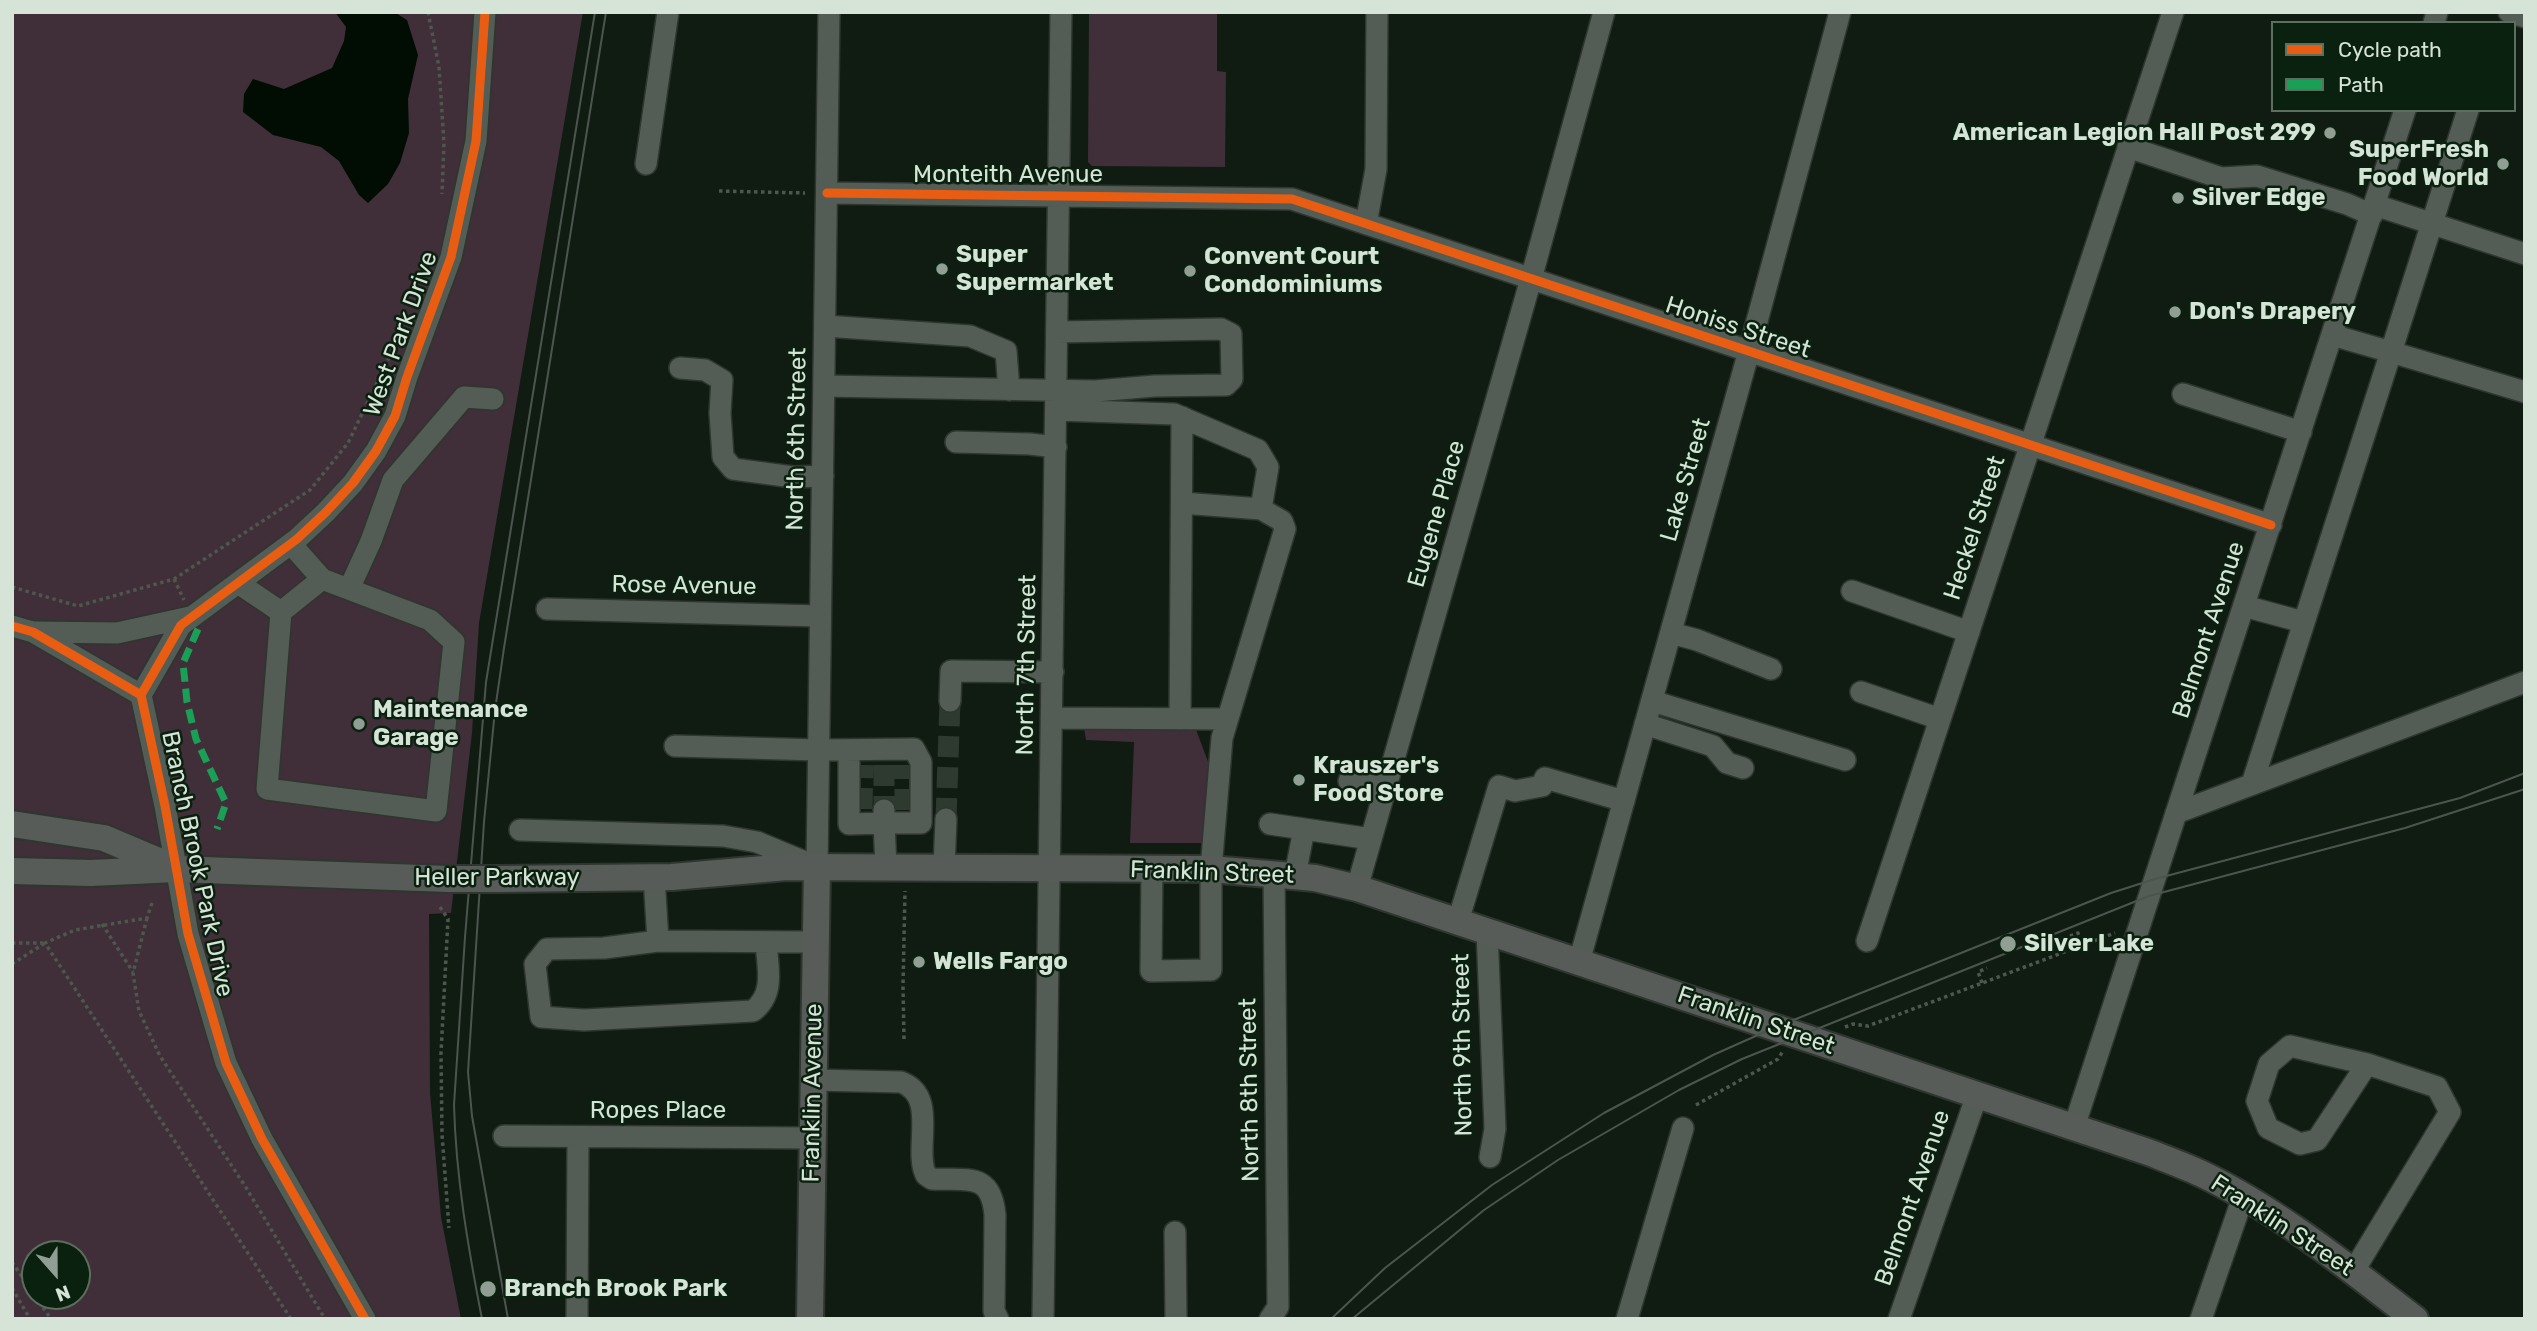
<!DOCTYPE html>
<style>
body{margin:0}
#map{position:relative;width:2537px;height:1331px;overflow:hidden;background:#101c12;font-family:Rubik,sans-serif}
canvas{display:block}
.frame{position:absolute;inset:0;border:14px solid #d6e4d8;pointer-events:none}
.legend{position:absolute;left:2271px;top:21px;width:245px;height:91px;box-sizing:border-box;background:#0b210f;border:2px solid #5c6f5f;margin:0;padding:9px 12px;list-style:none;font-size:21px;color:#d6e4d8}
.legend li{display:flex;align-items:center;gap:14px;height:35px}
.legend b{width:35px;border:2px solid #5c6f5f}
.north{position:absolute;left:21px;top:1240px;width:70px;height:70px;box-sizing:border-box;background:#0b210f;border:2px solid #5c6f5f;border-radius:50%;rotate:159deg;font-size:19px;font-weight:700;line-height:28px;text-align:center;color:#d6e4d8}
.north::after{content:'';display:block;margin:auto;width:24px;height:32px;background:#919e93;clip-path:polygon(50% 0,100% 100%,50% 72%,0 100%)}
</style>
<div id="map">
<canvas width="2537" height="1331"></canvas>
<div class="frame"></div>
<ul class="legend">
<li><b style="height:9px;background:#e95d12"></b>Cycle path</li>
<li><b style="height:9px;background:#1a9f57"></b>Path</li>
</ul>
<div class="north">N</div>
</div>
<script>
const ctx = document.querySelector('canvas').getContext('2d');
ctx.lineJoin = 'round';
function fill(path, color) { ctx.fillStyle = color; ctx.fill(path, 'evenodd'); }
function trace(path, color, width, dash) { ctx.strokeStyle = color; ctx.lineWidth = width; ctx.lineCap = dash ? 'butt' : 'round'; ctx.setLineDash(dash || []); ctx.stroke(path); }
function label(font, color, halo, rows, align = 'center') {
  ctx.font = font + ' Rubik,sans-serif'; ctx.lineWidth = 5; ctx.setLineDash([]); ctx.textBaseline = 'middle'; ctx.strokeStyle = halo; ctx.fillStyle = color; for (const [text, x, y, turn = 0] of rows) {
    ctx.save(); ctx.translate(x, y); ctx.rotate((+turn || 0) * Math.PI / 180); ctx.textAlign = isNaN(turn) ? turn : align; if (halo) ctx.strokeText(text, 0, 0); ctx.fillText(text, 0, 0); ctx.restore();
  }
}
const green = new Path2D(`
 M 12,12 L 583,12 L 479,623 L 472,733 L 451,913 L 429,914 L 430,1093 L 441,1217 L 461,1319 L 12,1319 ZM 35,1254 L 77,1254 L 77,1296 L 35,1296 Z
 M 1089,12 L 1217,12 L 1217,71 L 1226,72 L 1225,167 L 1092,166 L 1088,162 Z
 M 1195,727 L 1210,767 L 1204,843 L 1130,843 L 1134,742 L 1086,740 L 1084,728 Z`);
const water = new Path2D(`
 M 335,12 L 394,12 L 407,20 L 418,55 L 408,99 L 409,133 L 400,163 L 388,184 L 368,203 L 359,195 L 339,161 L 321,147 L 273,135 L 243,112 L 244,94 L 253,79 L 284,89 L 332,68 L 344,41 L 346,27 Z`);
const minorTunnel = new Path2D(`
 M 884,765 L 884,810
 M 862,809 L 863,765
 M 905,810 L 905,765
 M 946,819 L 950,701`);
const path = new Path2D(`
 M 428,12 L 439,67 L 444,143 L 442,194
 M 719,191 L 805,193
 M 174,579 L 184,600
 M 12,587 L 78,606 L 174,579 L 310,490 L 348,443 L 397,341
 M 152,903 L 147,918 L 75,930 L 45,943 L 291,1319
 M 440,907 L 448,919 L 441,1053 L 442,1134 L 449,1228
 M 147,918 L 133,973 L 139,1011 L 160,1056 L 245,1186 L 325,1319
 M 102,924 L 133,972
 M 2070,936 L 2078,933 L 2082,946
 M 12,943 L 43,943
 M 12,964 L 45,943
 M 1982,983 L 1978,972 L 1987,968
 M 1845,1027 L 1853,1024 L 1868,1026 L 2115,933
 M 904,1039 L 903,986 L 905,891
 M 1696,1105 L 1778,1059 L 1783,1051
 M 12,1262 L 35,1296
 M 12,1288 L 30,1319
 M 35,1296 L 51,1319`);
const minor = new Path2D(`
 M 2509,12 L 2525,17
 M 2434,23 L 2437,12
 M 2468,110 L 2391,352 L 2525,392
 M 2128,147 L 2221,178 L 2257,176 L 2347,204 L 2372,215
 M 646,164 L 668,12
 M 827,193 L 1292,199 L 2271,525
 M 2375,205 L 2525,254
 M 1366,224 L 1376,169 L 1377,12
 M 825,326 L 970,336 L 1006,351 L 1009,390
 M 680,368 L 705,370 L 722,380 L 720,413 L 723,457 L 733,469 L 793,477 L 823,476
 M 824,386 L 1095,391 L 1155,386 L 1226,385 L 1232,379 L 1231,334 L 1221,329 L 1057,332
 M 2183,394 L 2301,432
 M 1056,410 L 1174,414 L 1258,450 L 1268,467 L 1261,509 L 1282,521 L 1285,529 L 1222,738 L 1211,869 L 1211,970 L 1151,971 L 1152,869
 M 956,442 L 1030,444 L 1056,447
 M 1182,503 L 1261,509
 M 291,544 L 322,579
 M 238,583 L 281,612 L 267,789 L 436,811 L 454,642 L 430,620 L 322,579 L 281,612
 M 349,589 L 371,541 L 393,480 L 464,397 L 493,399
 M 1852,591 L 1969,632
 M 2244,606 L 2303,622
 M 547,609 L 820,616
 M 12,626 L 33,632 L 141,695 L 165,806 L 188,934 L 226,1063 L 262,1139 L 365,1319
 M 35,632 L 117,633 L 190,617
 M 1671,633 L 1697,640 L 1771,669
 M 1861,692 L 1940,719
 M 141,695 L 181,625 L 297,539 L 326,512 L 353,483 L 376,451 L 395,416 L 407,377 L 451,257 L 476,141 L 485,12
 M 950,701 L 951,671 L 1053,672
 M 1652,701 L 1845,760
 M 1052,718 L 1227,719
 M 1180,719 L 1182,417
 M 1645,724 L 1713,746 L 1727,763 L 1743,768
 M 675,746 L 819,750 L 914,749 L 921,762 L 921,823 L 884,823 L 886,867
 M 849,750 L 849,824 L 884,823 L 884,810
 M 1349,781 L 1386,788
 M 2252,784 L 2391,352 L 2332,335
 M 2176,813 L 2525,682
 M 1270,824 L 1304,829
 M 520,830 L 723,836 L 757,842 L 817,867 L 829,12
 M 944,868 L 946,819
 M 1295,876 L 1304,829 L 1371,839
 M 654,877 L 658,941 L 604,948 L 547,949 L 535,964 L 541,1017 L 584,1020 L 753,1011 C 775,994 768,969 766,943
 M 1357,888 L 1531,279 L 1604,12
 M 1458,921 L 1499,786 L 1515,791 L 1542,786 L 1545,778 L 1624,801
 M 1487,931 L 1495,1129 L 1490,1157
 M 658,941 L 816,942
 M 1867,941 L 2173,12
 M 1579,962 L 1749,351 L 1840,12
 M 813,1080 L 901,1082 C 939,1096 913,1149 926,1175 L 932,1179 C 967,1181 991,1171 995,1215 L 994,1311 L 998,1319
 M 2074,1127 L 2405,110
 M 504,1136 L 812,1138
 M 1175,1232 L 1176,1319
 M 2353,1272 L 2450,1112 L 2437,1087 L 2367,1064 L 2290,1046 L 2269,1064 L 2257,1101 L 2268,1128 L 2300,1144 L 2317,1140 L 2367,1064
 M 577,1319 L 578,1137
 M 1043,1319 L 1061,12
 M 1270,1319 L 1278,1307 L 1274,873
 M 1627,1319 L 1683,1128
 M 1899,1319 L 1977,1095
 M 2201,1319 L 2243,1197`);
const major = new Path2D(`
 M 12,824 L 104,838 L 168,865
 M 12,871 L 91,873 L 176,869 L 448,879
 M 499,879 L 672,877 L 787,867 L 1211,869 L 1315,878 L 1357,888 L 2148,1152 C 2166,1159 2185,1166 2202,1174 C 2279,1211 2347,1267 2415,1319
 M 810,1319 L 817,867`);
const tram = new Path2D(`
 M 482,1319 C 468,1247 456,1178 454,1105 L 465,937 L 486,682 L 595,12
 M 508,1319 L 472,1116 L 468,1072 L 484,822 L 495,710 L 504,648 L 606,12
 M 1331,1319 L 1385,1268 L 1492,1185 L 1604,1113 L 1713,1055 L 1776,1027 L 2111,893 L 2155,879 L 2460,798 L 2525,773
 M 1352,1319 L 1484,1210 L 1558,1160 L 1679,1090 L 1742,1059 L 2149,896 L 2405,828 L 2525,789`);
const majorBridge = new Path2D(`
 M 448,879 L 499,879`);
const quiet = new Path2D(`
 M 198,629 L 183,663 L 187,702 L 196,739 L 226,803 L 217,829`);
const cycleway = new Path2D(`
 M 827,193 L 1292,199 L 2271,525
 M 12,626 L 33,632 L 141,695 L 165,806 L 188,934 L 226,1063 L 262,1139 L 365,1319
 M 141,695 L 181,625 L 297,539 L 326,512 L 353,483 L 376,451 L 395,416 L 407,377 L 451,257 L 476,141 L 485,12`);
const markers = [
 [2330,133,7,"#919e93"],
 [2503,164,7,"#919e93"],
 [2178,198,7,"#919e93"],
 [942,269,7,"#919e93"],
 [1190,271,7,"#919e93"],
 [2175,312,7,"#919e93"],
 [359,724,7,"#919e93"],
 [1299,780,7,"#919e93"],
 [2008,944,9,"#919e93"],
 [919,962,7,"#919e93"],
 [488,1289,9,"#919e93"]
];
const poiNames = [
 ["American Legion Hall Post 299",2316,133,"right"],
 ["SuperFresh",2489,150,"right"],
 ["Food World",2489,178,"right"],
 ["Silver Edge",2192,198],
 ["Super",956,255],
 ["Supermarket",956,283],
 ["Convent Court",1204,257],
 ["Condominiums",1204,285],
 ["Don's Drapery",2189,312],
 ["Maintenance",373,710],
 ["Garage",373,738],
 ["Krauszer's",1313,766],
 ["Food Store",1313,794],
 ["Silver Lake",2024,944],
 ["Wells Fargo",933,962],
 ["Branch Brook Park",504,1289]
];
const streetNames = [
 ["Monteith Avenue",1008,175],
 ["Honiss Street",1738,328,18],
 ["West Park Drive",401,334,-70],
 ["North 6th Street",797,439,-89],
 ["Lake Street",1686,480,-74],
 ["Eugene Place",1437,514,-74],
 ["Heckel Street",1975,528,-72],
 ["Rose Avenue",684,586,1],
 ["Belmont Avenue",2209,630,-72],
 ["North 7th Street",1027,665,-89],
 ["Branch Brook Park Drive",197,864,78],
 ["Franklin Street",1212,873,2],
 ["Heller Parkway",497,878],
 ["Franklin Street",1756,1021,19],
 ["North 9th Street",1463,1045,-91],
 ["North 8th Street",1250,1090,-91],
 ["Franklin Avenue",813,1093,-89],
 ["Ropes Place",658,1111],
 ["Belmont Avenue",1913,1198,-71],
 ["Franklin Street",2282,1226,33]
];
fill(green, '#402e39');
fill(water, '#010d03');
trace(minorTunnel, '#2e3a30', 21, [21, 10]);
trace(minor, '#2e362f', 24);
trace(major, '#2e362f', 30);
trace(path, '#4d574e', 3.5, [3.5, 3.5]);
trace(minor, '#545d55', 21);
trace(major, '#575c58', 26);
trace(tram, '#4c544e', 2);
trace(majorBridge, '#2e362f', 30, []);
trace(majorBridge, '#575c58', 26);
trace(quiet, '#1a9f57', 7, [14, 7]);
trace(cycleway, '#e95d12', 9);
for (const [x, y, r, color] of markers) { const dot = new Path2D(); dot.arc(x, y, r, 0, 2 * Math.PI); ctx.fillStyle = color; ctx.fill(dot); trace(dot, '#0b210f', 2.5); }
label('bold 24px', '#d6e4d8', '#0b210f', poiNames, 'left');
label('24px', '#d6e4d8', '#0b210f', streetNames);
</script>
